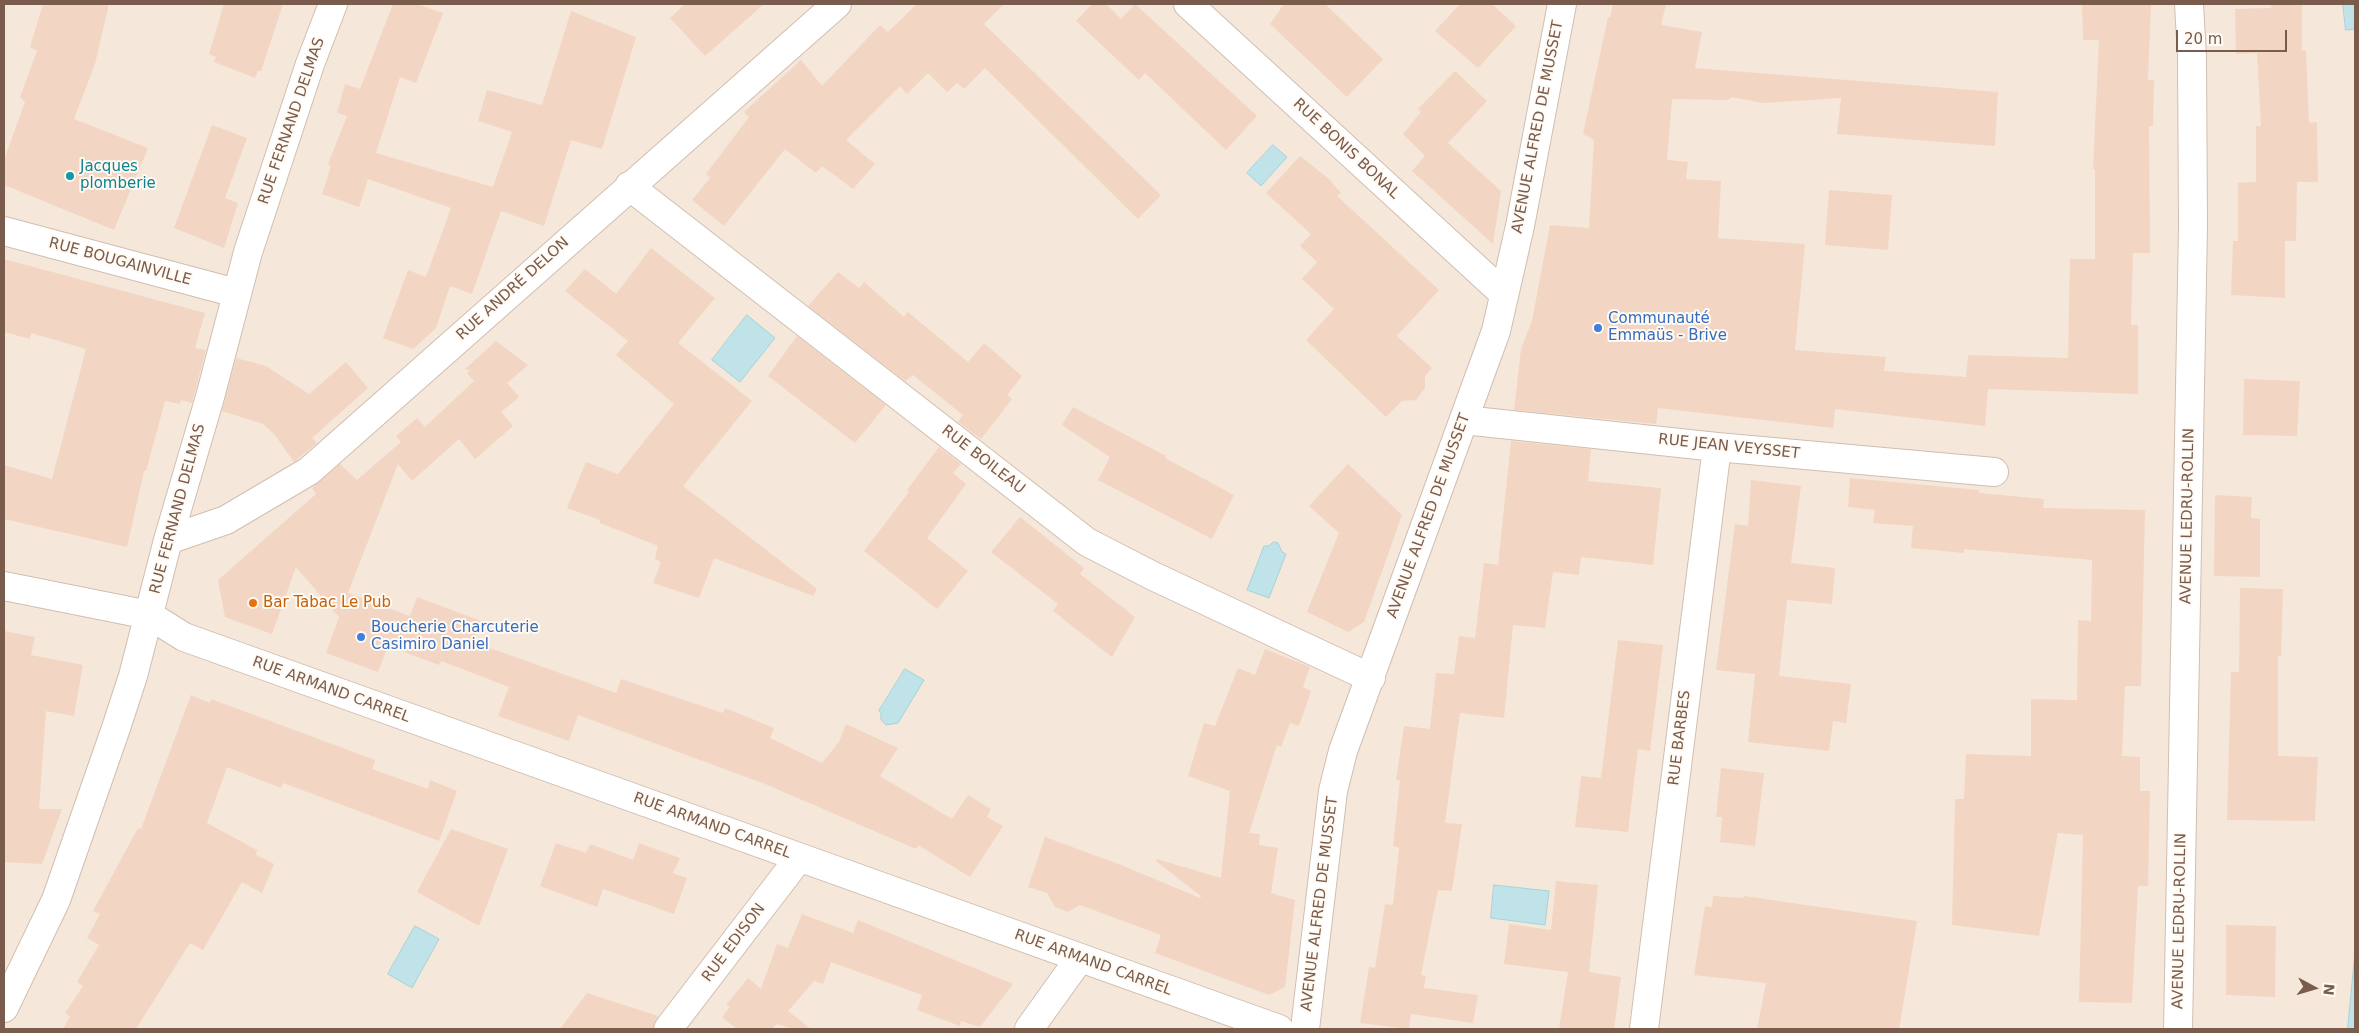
<!DOCTYPE html>
<meta charset="utf-8">
<style>
body{margin:0}
#map{position:relative;width:2359px;height:1033px;overflow:hidden;background:#fdf6ec;font-family:"DejaVu Sans",sans-serif}
canvas{display:block}
.frame{position:absolute;inset:0;border:5px solid #7a5c4d;pointer-events:none}
.north{position:absolute;left:2289px;top:963px;width:50px;height:50px;-webkit-text-stroke:4px #fffaf3;paint-order:stroke;rotate:96deg;font-size:14px;font-weight:700;line-height:20px;text-align:center;color:#7a5c4d}
.north::after{content:'';display:block;margin:auto;width:18px;height:22px;background:#7a5c4d;clip-path:polygon(50% 0,100% 100%,50% 72%,0 100%)}
.scale{position:absolute;left:2176px;top:30px;width:111px;height:22px;box-sizing:border-box;border:2px solid #7a5c4d;border-top:0;padding-left:6px;font-size:15px;line-height:18px;white-space:nowrap;color:#7a5c4d;-webkit-text-stroke:4px #fffaf3;paint-order:stroke}
</style>
<div id="map">
<canvas width="2359" height="1033"></canvas>
<div class="frame"></div>
<div class="north">N</div>
<div class="scale">20 m</div>
</div>
<script>
const ctx = document.querySelector('canvas').getContext('2d');
ctx.lineJoin = 'round';
function fill(path, color) { ctx.fillStyle = color; ctx.fill(path, 'evenodd'); }
function trace(path, color, width, dash) { ctx.strokeStyle = color; ctx.lineWidth = width; ctx.lineCap = dash ? 'butt' : 'round'; ctx.setLineDash(dash || []); ctx.stroke(path); }
function label(font, color, halo, rows, align = 'center') {
  ctx.font = font + ' "DejaVu Sans",sans-serif'; ctx.lineWidth = 4; ctx.setLineDash([]); ctx.textBaseline = 'middle'; ctx.strokeStyle = halo; ctx.fillStyle = color; for (const [text, x, y, turn = 0] of rows) {
    ctx.save(); ctx.translate(x, y); ctx.rotate((+turn || 0) * Math.PI / 180); ctx.textAlign = isNaN(turn) ? turn : align; if (halo) ctx.strokeText(text, 0, 0); ctx.fillText(text, 0, 0); ctx.restore();
  }
}
const residential = new Path2D(`
 M 4,4 L 2355,4 L 2355,1029 L 4,1029 Z`);
const water = new Path2D(`
 M 2343,4 L 2355,4 L 2355,29 L 2346,30 Z
 M 1273,145 L 1287,157 L 1261,186 L 1247,173 Z
 M 747,315 L 775,338 L 740,382 L 712,360 Z
 M 1274,542 L 1278,543 L 1282,552 L 1286,554 L 1269,598 L 1247,590 L 1264,546 L 1268,546 Z
 M 905,669 L 924,680 L 898,723 L 886,725 L 881,720 L 881,713 L 879,711 Z
 M 1494,885 L 1549,891 L 1545,925 L 1491,918 Z
 M 415,926 L 439,939 L 412,988 L 388,974 Z
 M 2355,952 L 2355,1029 L 2348,1029 Z`);
const building = new Path2D(`
 M 43,4 L 109,4 L 95,64 L 74,119 L 148,148 L 114,230 L 4,185 L 4,160 L 25,102 L 20,97 L 37,51 L 30,47 Z
 M 224,4 L 283,4 L 261,71 L 258,71 L 255,78 L 214,62 L 216,57 L 209,54 Z
 M 393,4 L 417,4 L 443,13 L 416,83 L 400,77 L 376,153 L 493,187 L 512,132 L 478,121 L 487,90 L 542,105 L 571,11 L 636,37 L 602,149 L 571,140 L 544,226 L 501,211 L 472,294 L 450,286 L 436,328 L 413,349 L 383,338 L 408,270 L 426,277 L 451,208 L 368,179 L 359,207 L 322,194 L 331,166 L 328,164 L 347,116 L 337,113 L 345,84 L 360,89 Z
 M 685,4 L 764,4 L 705,56 L 670,18 Z
 M 917,4 L 1004,4 L 984,24 L 1161,195 L 1138,219 L 985,68 L 964,89 L 957,83 L 947,92 L 928,73 L 907,94 L 900,86 L 846,140 L 875,164 L 853,189 L 822,166 L 816,173 L 785,149 L 724,226 L 692,200 L 710,178 L 706,174 L 749,117 L 744,112 L 801,60 L 822,86 L 880,25 L 888,32 Z
 M 1092,4 L 1106,4 L 1121,19 L 1135,4 L 1257,116 L 1226,150 L 1145,73 L 1139,80 L 1076,21 Z
 M 1284,4 L 1325,4 L 1383,59 L 1347,97 L 1270,24 Z
 M 1460,4 L 1492,4 L 1516,26 L 1478,68 L 1435,31 Z
 M 1613,4 L 1666,4 L 1661,25 L 1702,32 L 1695,68 L 1998,92 L 1995,146 L 1837,134 L 1841,98 L 1763,103 L 1731,97 L 1728,100 L 1672,99 L 1667,160 L 1688,162 L 1686,179 L 1721,181 L 1718,238 L 1805,244 L 1795,350 L 1886,357 L 1884,371 L 1966,377 L 1968,355 L 2068,358 L 2070,259 L 2095,259 L 2095,169 L 2093,169 L 2099,40 L 2083,40 L 2082,4 L 2151,4 L 2148,80 L 2154,80 L 2153,126 L 2149,126 L 2150,253 L 2133,253 L 2131,325 L 2138,325 L 2138,394 L 1988,389 L 1985,426 L 1835,409 L 1833,428 L 1658,408 L 1656,424 L 1514,410 L 1521,349 L 1532,321 L 1550,225 L 1589,228 L 1594,140 L 1583,134 L 1608,17 L 1610,18 Z
 M 2272,4 L 2302,4 L 2302,51 L 2306,50 L 2309,123 L 2317,122 L 2318,182 L 2297,182 L 2296,241 L 2285,241 L 2285,298 L 2231,295 L 2233,241 L 2238,241 L 2238,183 L 2256,182 L 2256,126 L 2261,126 L 2257,53 L 2236,54 L 2235,9 L 2271,8 Z
 M 1455,71 L 1487,101 L 1448,143 L 1501,191 L 1493,244 L 1412,171 L 1425,156 L 1403,134 L 1421,112 L 1418,109 Z
 M 212,125 L 247,138 L 225,198 L 238,203 L 224,248 L 174,228 Z
 M 1300,156 L 1329,179 L 1341,193 L 1337,196 L 1439,290 L 1397,336 L 1432,368 L 1425,376 L 1425,388 L 1416,400 L 1402,401 L 1386,417 L 1306,340 L 1334,309 L 1302,279 L 1317,262 L 1300,246 L 1311,234 L 1266,193 Z
 M 1829,190 L 1892,195 L 1888,250 L 1825,245 Z
 M 651,248 L 715,298 L 678,343 L 752,401 L 683,486 L 817,589 L 813,596 L 714,558 L 699,598 L 653,583 L 661,562 L 655,559 L 658,546 L 600,523 L 600,520 L 567,508 L 586,462 L 618,474 L 674,404 L 616,355 L 628,341 L 565,291 L 585,269 L 616,294 Z
 M 4,259 L 205,313 L 195,348 L 206,350 L 192,403 L 181,400 L 180,404 L 165,401 L 146,471 L 144,471 L 127,547 L 4,519 L 4,465 L 52,479 L 86,349 L 31,333 L 30,339 L 4,332 Z
 M 838,272 L 859,288 L 864,282 L 904,317 L 908,312 L 968,362 L 984,343 L 1022,376 L 1007,395 L 1012,399 L 981,439 L 958,422 L 963,415 L 913,375 L 905,381 L 808,306 Z
 M 797,336 L 886,405 L 855,443 L 768,376 Z
 M 496,341 L 528,365 L 507,383 L 519,397 L 501,412 L 513,426 L 475,459 L 459,439 L 412,481 L 398,464 L 348,593 L 410,616 L 417,597 L 481,621 L 473,642 L 616,693 L 621,679 L 723,713 L 725,708 L 774,728 L 770,738 L 822,763 L 839,742 L 846,724 L 898,748 L 880,776 L 952,819 L 968,795 L 991,809 L 987,817 L 1003,826 L 970,877 L 918,845 L 916,849 L 765,784 L 578,715 L 569,741 L 498,716 L 509,687 L 441,661 L 439,665 L 388,646 L 378,672 L 326,653 L 339,617 L 296,567 L 272,634 L 225,617 L 218,580 L 316,494 L 312,488 L 340,464 L 357,480 L 401,442 L 396,436 L 417,418 L 425,427 L 474,381 L 467,373 L 470,370 L 465,369 Z
 M 236,358 L 266,366 L 309,394 L 346,362 L 368,388 L 312,438 L 317,443 L 294,462 L 274,434 L 263,424 L 222,411 Z
 M 2244,379 L 2300,381 L 2297,436 L 2243,435 Z
 M 1073,407 L 1166,456 L 1165,458 L 1234,495 L 1212,539 L 1098,480 L 1110,457 L 1062,425 Z
 M 1511,441 L 1591,449 L 1588,481 L 1661,488 L 1653,565 L 1581,557 L 1579,575 L 1553,572 L 1545,628 L 1513,625 L 1504,718 L 1460,713 L 1445,823 L 1462,824 L 1452,891 L 1438,890 L 1421,975 L 1426,976 L 1424,988 L 1478,995 L 1473,1023 L 1411,1014 L 1409,1029 L 1360,1023 L 1369,967 L 1375,968 L 1385,904 L 1393,905 L 1399,848 L 1393,846 L 1400,780 L 1396,780 L 1404,726 L 1430,729 L 1436,673 L 1454,674 L 1459,636 L 1475,638 L 1484,563 L 1498,565 Z
 M 939,447 L 961,464 L 953,473 L 966,484 L 927,538 L 968,571 L 937,609 L 864,551 L 909,492 L 907,490 Z
 M 1348,464 L 1402,515 L 1364,622 L 1348,632 L 1307,612 L 1339,533 L 1309,506 Z
 M 1850,478 L 1979,490 L 1979,493 L 2044,499 L 2043,508 L 2145,510 L 2141,686 L 2125,686 L 2122,756 L 2140,757 L 2140,791 L 2150,791 L 2148,886 L 2138,886 L 2132,1003 L 2079,1002 L 2083,835 L 2058,833 L 2039,936 L 1952,925 L 1955,799 L 1964,799 L 1966,754 L 2031,756 L 2031,699 L 2077,700 L 2078,620 L 2091,621 L 2092,560 L 1964,549 L 1964,553 L 1911,548 L 1913,526 L 1873,523 L 1875,510 L 1848,507 Z
 M 1751,480 L 1801,486 L 1791,563 L 1835,568 L 1832,604 L 1787,600 L 1779,676 L 1851,684 L 1846,723 L 1833,721 L 1829,751 L 1748,742 L 1755,674 L 1716,670 L 1735,524 L 1748,526 Z
 M 2215,495 L 2252,497 L 2251,518 L 2260,519 L 2260,577 L 2214,576 Z
 M 1020,517 L 1084,568 L 1080,574 L 1135,617 L 1112,657 L 1053,611 L 1058,604 L 991,552 Z
 M 2240,588 L 2283,589 L 2281,656 L 2278,656 L 2278,756 L 2318,757 L 2315,821 L 2227,820 L 2231,672 L 2239,672 Z
 M 4,631 L 35,637 L 31,655 L 83,665 L 74,716 L 46,711 L 39,809 L 62,809 L 42,864 L 4,862 Z
 M 1618,640 L 1663,645 L 1650,751 L 1638,749 L 1628,832 L 1575,827 L 1581,776 L 1601,778 Z
 M 1265,649 L 1310,667 L 1303,687 L 1311,691 L 1299,726 L 1290,723 L 1281,747 L 1277,745 L 1249,833 L 1260,834 L 1259,845 L 1278,848 L 1271,893 L 1295,900 L 1285,987 L 1269,995 L 1155,953 L 1161,935 L 1080,905 L 1068,912 L 1055,907 L 1047,893 L 1028,887 L 1045,837 L 1121,865 L 1200,898 L 1201,896 L 1156,861 L 1157,859 L 1221,878 L 1230,791 L 1188,776 L 1204,723 L 1215,726 L 1238,668 L 1255,675 Z
 M 191,695 L 210,703 L 211,699 L 375,760 L 372,769 L 428,789 L 430,780 L 457,791 L 439,841 L 283,783 L 281,788 L 227,767 L 207,823 L 257,850 L 256,855 L 274,864 L 262,893 L 242,882 L 203,950 L 190,943 L 136,1029 L 63,1029 L 70,1017 L 65,1013 L 83,986 L 77,982 L 99,945 L 87,938 L 100,914 L 93,911 L 138,828 L 141,829 Z
 M 1721,768 L 1764,773 L 1755,846 L 1720,842 L 1722,817 L 1716,817 Z
 M 451,829 L 508,849 L 479,926 L 417,892 Z
 M 556,843 L 586,853 L 590,844 L 633,860 L 639,843 L 680,858 L 673,873 L 687,878 L 674,914 L 603,889 L 597,907 L 540,886 Z
 M 1556,881 L 1598,885 L 1589,972 L 1621,977 L 1614,1029 L 1559,1029 L 1568,972 L 1504,964 L 1509,924 L 1551,930 Z
 M 1713,896 L 1743,898 L 1744,896 L 1917,921 L 1899,1029 L 1757,1029 L 1766,983 L 1694,975 L 1705,906 L 1712,907 Z
 M 802,914 L 853,933 L 858,920 L 1013,984 L 980,1027 L 961,1021 L 960,1026 L 917,1010 L 922,995 L 831,962 L 823,984 L 814,981 L 788,1011 L 811,1029 L 793,1029 L 777,1024 L 772,1029 L 737,1029 L 722,1017 L 730,1007 L 726,1005 L 748,978 L 761,989 L 777,944 L 788,948 Z
 M 2226,925 L 2276,926 L 2275,997 L 2226,995 Z
 M 587,993 L 658,1016 L 653,1029 L 560,1029 Z`);
const street = new Path2D(`
 M 1188,4 L 1504,294
 M 629,186 L 1087,542 L 1153,576 L 1371,678
 M 4,231 L 236,293
 M 1464,420 L 1717,447 L 1994,472
 M 168,540 L 226,520 L 309,471 L 837,4
 M 4,586 L 149,615 L 184,637 L 1279,1029
 M 4,1008 L 56,900 L 116,728 L 133,676 L 168,540 L 210,397 L 248,252 L 310,64 L 333,4
 M 668,1029 L 799,858
 M 1029,1029 L 1080,958
 M 1305,1029 L 1333,791 L 1343,751 L 1496,331 L 1520,226 L 1562,4
 M 1644,1029 L 1717,447
 M 2178,1029 L 2193,226 L 2192,56 L 2189,4`);
const markers = [
 [70,176,5,"#0f9aa8"],
 [1598,328,5,"#3f7fe0"],
 [253,603,5,"#e8710a"],
 [361,637,5,"#3f7fe0"]
];
const streetNames = [
 ["RUE FERNAND DELMAS",292,121,-71],
 ["AVENUE ALFRED DE MUSSET",1538,127,-79],
 ["RUE BONIS BONAL",1346,149,43],
 ["RUE BOUGAINVILLE",120,262,15],
 ["RUE ANDRÉ DELON",513,289,-42],
 ["RUE JEAN VEYSSET",1729,447,6],
 ["RUE BOILEAU",983,460,38],
 ["RUE FERNAND DELMAS",178,509,-75],
 ["AVENUE ALFRED DE MUSSET",1429,516,-70],
 ["AVENUE LEDRU-ROLLIN",2188,516,-89],
 ["RUE ARMAND CARREL",331,690,20],
 ["RUE BARBES",1680,738,-83],
 ["RUE ARMAND CARREL",712,826,20],
 ["AVENUE ALFRED DE MUSSET",1320,904,-83],
 ["AVENUE LEDRU-ROLLIN",2180,921,-89],
 ["RUE EDISON",734,943,-53],
 ["RUE ARMAND CARREL",1093,963,20]
];
const cultureNames = [
 ["Jacques",80,167],
 ["plomberie",80,184]
];
const shopNames = [
 ["Communauté",1608,319],
 ["Emmaüs - Brive",1608,336],
 ["Boucherie Charcuterie",371,628],
 ["Casimiro Daniel",371,645]
];
const foodNames = [
 ["Bar Tabac Le Pub",263,603]
];
fill(residential, '#f5e8da');
fill(water, '#bfe3e8');
trace(water, '#a5d3da', 1);
fill(building, '#f3d5c3');
trace(street, '#d1beb0', 30);
trace(street, '#fff', 28);
for (const [x, y, r, color] of markers) { const dot = new Path2D(); dot.arc(x, y, r, 0, 2 * Math.PI); ctx.fillStyle = color; ctx.fill(dot); trace(dot, '#fffaf3', 2); }
label('15px', '#7a5c4d', '#fffaf3', streetNames);
label('15px', '#0d838f', '#fffaf3', cultureNames, 'left');
label('15px', '#366cbe', '#fffaf3', shopNames, 'left');
label('15px', '#c56008', '#fffaf3', foodNames, 'left');
</script>
